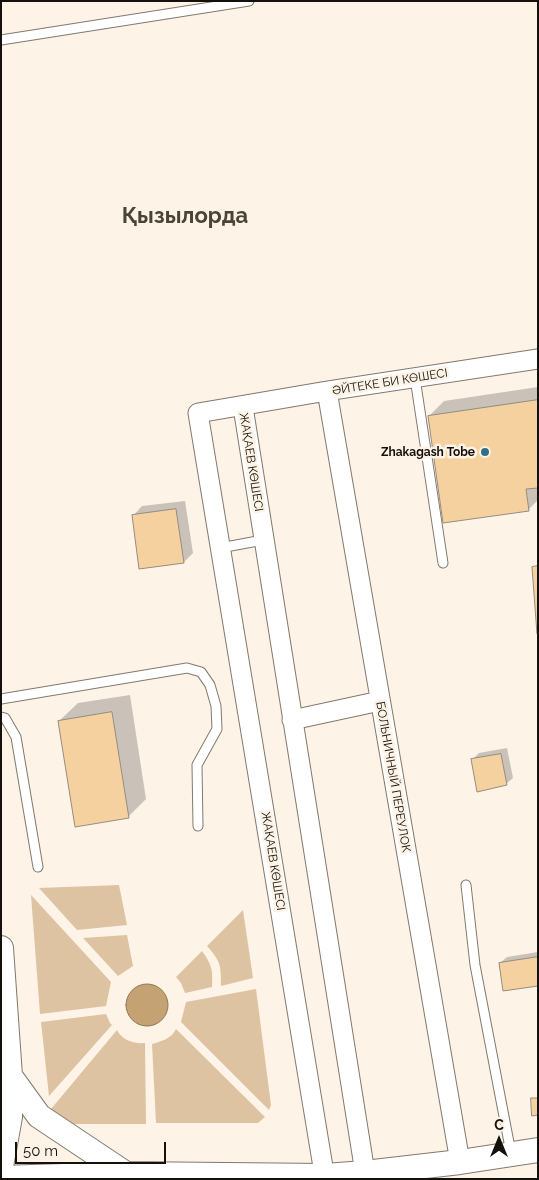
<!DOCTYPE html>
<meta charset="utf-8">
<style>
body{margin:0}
#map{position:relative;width:539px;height:1180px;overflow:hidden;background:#fdf3e6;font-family:Raleway,sans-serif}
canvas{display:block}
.frame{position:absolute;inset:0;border:2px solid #14110c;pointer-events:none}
.north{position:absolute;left:474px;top:1115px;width:50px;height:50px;-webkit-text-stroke:4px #fdf3e6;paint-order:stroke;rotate:0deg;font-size:14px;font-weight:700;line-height:20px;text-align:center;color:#14110c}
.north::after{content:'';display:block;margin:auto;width:18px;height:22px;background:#14110c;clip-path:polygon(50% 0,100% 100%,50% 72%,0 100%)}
.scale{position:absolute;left:15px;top:1142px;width:151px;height:22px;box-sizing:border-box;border:2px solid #14110c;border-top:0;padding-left:6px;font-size:15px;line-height:18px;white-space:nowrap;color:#14110c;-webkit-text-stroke:4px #fdf3e6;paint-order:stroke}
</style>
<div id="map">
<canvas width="539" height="1180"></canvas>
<div class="frame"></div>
<div class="north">С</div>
<div class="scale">50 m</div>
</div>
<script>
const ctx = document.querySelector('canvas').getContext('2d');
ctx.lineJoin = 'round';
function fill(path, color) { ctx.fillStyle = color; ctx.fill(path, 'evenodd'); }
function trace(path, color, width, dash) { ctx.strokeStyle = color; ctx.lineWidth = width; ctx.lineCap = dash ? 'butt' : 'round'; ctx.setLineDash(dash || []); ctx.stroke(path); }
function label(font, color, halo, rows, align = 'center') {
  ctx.font = font + ' Raleway,sans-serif'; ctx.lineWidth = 5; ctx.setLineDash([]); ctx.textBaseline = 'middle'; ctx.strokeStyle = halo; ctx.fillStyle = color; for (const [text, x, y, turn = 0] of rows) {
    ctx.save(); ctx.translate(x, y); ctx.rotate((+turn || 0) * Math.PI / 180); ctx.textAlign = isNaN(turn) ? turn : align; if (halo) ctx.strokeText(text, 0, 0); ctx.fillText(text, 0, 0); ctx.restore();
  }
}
const green = new Path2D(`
 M 119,885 L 127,925 L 77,930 L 39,888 Z
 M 31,895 L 111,982 L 106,1006 L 40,1014 Z
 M 243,910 L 253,978 L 221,986 C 221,965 221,962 207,946 Z
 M 127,935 L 133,966 L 118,976 L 83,938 Z
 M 202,951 C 212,965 213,970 212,987 L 185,993 L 181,983 L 176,977 Z
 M 256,989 L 271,1105 L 269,1110 L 181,1022 L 186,1002 Z
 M 106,1014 L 110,1023 L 112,1025 L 49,1096 L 41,1022 Z
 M 176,1029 L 265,1117 L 258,1123 L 156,1123 L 152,1044 C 162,1041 171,1039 176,1029 Z
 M 117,1030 C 122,1040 133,1044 145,1043 L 146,1124 L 74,1124 L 51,1109 Z`);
const water = new Path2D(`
 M126 1005a21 21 0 1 1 42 0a21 21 0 1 1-42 0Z`);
const shadow = new Path2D(`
 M 538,387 L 538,500 L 528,510 L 429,416 L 444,401 Z
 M 185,501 L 193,553 L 184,562 L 133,516 L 142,506 Z
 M 130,695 L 146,799 L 128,817 L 59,721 L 78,703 Z
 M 507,748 L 513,778 L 506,784 L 472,760 L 479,753 Z
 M 538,952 L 538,985 L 500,963 L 507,957 Z`);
const building = new Path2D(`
 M 538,400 L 538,488 L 526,489 L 529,511 L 443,523 L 428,416 Z
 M 176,509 L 184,563 L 139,569 L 132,515 Z
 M 538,566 L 538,634 L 537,634 L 532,567 Z
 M 112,712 L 129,818 L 75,827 L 58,721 Z
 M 501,754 L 507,785 L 477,792 L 471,759 Z
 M 538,957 L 538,986 L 503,991 L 499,963 Z
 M 531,1098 L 538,1098 L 538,1115 L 532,1116 Z`);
const service = new Path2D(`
 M 1,40 L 249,1
 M 415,378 L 443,563
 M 220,548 L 263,540
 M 1,699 L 187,668 L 201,672 L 210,685 L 216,706 L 217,729 L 197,765 L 198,826
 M 1,717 L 5,718 L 16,737 L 38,867
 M 466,885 L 475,965 L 511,1153`);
const minor = new Path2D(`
 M 327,391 L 460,1162
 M 243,407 L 366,1179
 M 292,720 L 380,701
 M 325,1179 L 198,413 L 327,391 L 538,359`);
const tertiary = new Path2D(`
 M 1,948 L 10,1076 L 10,1117 L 1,1166
 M 10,1076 L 39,1116 L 126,1174 L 123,1176
 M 1,1178 L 126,1174 L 325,1176 L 365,1173 L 460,1162 L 538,1150`);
const markers = [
 [485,452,5,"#326f85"]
];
const streetNames = [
 ["ӘЙТЕКЕ БИ КӨШЕСІ",390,382,-9],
 ["ЖАҚАЕВ КӨШЕСІ",251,462,81],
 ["БОЛЬНИЧНЫЙ ПЕРЕУЛОК",393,777,80],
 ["ЖАҚАЕВ КӨШЕСІ",273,861,81]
];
const poiNames = [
 ["Zhakagash Tobe",475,452]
];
const townNames = [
 ["Қызылорда",185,216]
];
fill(green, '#ddc3a2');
fill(water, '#c5a273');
trace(water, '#907654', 1);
fill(shadow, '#0003');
fill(building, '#f5d1a0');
trace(building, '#958c80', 1);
trace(service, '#82796d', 11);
trace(minor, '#82796d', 21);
trace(tertiary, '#82796d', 26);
trace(service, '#fff', 9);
trace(minor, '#fff', 19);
trace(tertiary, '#fff', 24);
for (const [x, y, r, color] of markers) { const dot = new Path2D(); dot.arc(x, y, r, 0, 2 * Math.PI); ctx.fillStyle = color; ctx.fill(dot); trace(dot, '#fdf3e6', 2); }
label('12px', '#14110c', '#fdf3e6', streetNames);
label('bold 12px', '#14110c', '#fdf3e6', poiNames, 'right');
label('bold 22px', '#4b4338', '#fdf3e6', townNames);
</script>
